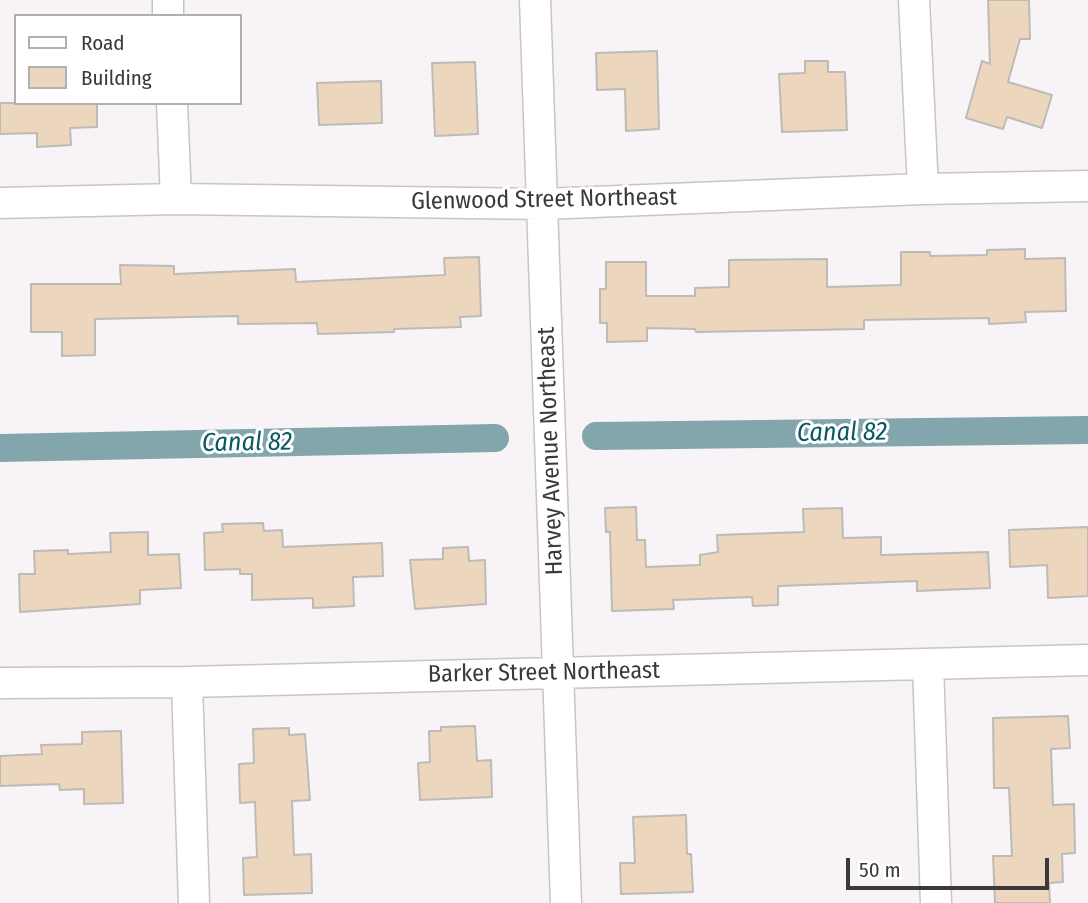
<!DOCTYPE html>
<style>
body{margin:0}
#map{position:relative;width:1088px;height:903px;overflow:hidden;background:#f7f3f6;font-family:"Fira Sans Condensed",sans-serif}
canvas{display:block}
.legend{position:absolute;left:14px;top:14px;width:228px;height:91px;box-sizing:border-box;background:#fff;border:2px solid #b1b0b0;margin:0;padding:9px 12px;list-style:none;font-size:21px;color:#3b393a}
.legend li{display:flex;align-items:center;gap:14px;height:35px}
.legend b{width:35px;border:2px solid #b1b0b0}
.scale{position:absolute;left:846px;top:858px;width:203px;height:32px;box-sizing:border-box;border:4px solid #3b393a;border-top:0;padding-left:9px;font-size:21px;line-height:24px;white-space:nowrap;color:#3b393a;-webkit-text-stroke:5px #fff;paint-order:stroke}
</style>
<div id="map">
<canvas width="1088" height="903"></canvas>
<ul class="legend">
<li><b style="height:9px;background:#fff"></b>Road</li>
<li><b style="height:19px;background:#ecd7be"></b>Building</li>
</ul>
<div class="scale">50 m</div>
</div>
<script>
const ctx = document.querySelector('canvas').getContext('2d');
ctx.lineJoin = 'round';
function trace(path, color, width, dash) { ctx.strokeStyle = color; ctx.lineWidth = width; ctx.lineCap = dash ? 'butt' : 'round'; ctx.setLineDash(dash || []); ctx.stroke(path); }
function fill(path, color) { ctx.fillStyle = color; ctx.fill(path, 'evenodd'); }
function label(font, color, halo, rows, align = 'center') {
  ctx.font = font + ' "Fira Sans Condensed",sans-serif'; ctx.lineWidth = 6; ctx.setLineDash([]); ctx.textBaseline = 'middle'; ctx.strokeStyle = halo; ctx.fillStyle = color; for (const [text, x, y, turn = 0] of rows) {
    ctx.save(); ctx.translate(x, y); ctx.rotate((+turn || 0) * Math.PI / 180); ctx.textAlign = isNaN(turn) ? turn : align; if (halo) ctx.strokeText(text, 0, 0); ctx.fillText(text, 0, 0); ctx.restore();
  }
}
const canal = new Path2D(`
 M 596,436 L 1088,430
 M 0,448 L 495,438`);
const building = new Path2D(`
 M 988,0 L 1029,0 L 1030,39 L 1020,39 L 1008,82 L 1052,95 L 1042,128 L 1007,117 L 1003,129 L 966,118 L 982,61 L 990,64 Z
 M 657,51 L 659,129 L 626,131 L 625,89 L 597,90 L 596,53 Z
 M 805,61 L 828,61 L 828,72 L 845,72 L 847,130 L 782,132 L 779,74 L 805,73 Z
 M 475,62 L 478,134 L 435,136 L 432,63 Z
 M 381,81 L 382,123 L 319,125 L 317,83 Z
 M 0,103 L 97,103 L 97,127 L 70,128 L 71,145 L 37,147 L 37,133 L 0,134 Z
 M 1025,249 L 1025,259 L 1065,258 L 1066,311 L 1025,312 L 1026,322 L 989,324 L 989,318 L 864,320 L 864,329 L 696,332 L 695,329 L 647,328 L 647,341 L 607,342 L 607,323 L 600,323 L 600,289 L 606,289 L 606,262 L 646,262 L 646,296 L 695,296 L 695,288 L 729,287 L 729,260 L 827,259 L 827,287 L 901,285 L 901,252 L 930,252 L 930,256 L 987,255 L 987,250 Z
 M 479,257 L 481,316 L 460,317 L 461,327 L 394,329 L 394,332 L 318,334 L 317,323 L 238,324 L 238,316 L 95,319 L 95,355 L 62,356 L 62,332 L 31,332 L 31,284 L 121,284 L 120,265 L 174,266 L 174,274 L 295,269 L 296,282 L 445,275 L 444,258 Z
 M 636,507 L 637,540 L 645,540 L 646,567 L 700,565 L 700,555 L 718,552 L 717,535 L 804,532 L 803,509 L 842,508 L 843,538 L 881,537 L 881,555 L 988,552 L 990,588 L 917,591 L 917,581 L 778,586 L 778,605 L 753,606 L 752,597 L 673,600 L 674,609 L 612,611 L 610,532 L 606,532 L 605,508 Z
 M 263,523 L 264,531 L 282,530 L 283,547 L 382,543 L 383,576 L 353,577 L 354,606 L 313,608 L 313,598 L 252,600 L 252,574 L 240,574 L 240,569 L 205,570 L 204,533 L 223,532 L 222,524 Z
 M 1088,527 L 1088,596 L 1048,598 L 1047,565 L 1010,567 L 1009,530 Z
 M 148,532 L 148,555 L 179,554 L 181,588 L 140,590 L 140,604 L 20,612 L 19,574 L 35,574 L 34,551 L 68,550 L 68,554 L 111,552 L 110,533 Z
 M 468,547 L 469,561 L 485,560 L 486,604 L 415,609 L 410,560 L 443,559 L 443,548 Z
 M 1068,716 L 1070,748 L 1051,749 L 1053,805 L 1074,804 L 1075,853 L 1062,854 L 1063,882 L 1049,883 L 1050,903 L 995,903 L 993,856 L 1012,856 L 1009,788 L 994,788 L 993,718 Z
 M 475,726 L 477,761 L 491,760 L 492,797 L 420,800 L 418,763 L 430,762 L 429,731 L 441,731 L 441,727 Z
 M 289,728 L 289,735 L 305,734 L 310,800 L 292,801 L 294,855 L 311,854 L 312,893 L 244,895 L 243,858 L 257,857 L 255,802 L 240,803 L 239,764 L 254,763 L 253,729 Z
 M 121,731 L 123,803 L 84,804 L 84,789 L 60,790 L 59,784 L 0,786 L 0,756 L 42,754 L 41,745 L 82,744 L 82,732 Z
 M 686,815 L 687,854 L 691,854 L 693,892 L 621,894 L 620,863 L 635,863 L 633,817 Z`);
const street = new Path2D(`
 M 168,0 L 168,16
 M 535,0 L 566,903
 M 914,0 L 923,189
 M 172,103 L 176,199
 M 0,203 L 176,199 L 543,204 L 923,189 L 1088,186
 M 928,664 L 936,903
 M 187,682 L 194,903
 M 0,683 L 187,682 L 1088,660`);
const streetNames = [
 ["Glenwood Street Northeast",544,200,-1],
 ["Harvey Avenue Northeast",551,451,-92],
 ["Barker Street Northeast",544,673,-1]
];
const waterNames = [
 ["Canal 82",842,433,-1],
 ["Canal 82",247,443,-1]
];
trace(canal, '#82a6ac', 28);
fill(building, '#ecd7be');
trace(building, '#bebbb7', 2);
trace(street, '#c8c4c8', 33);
trace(street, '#fff', 30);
label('24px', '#3b393a', '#fff', streetNames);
label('italic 26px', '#075862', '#fff', waterNames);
</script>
